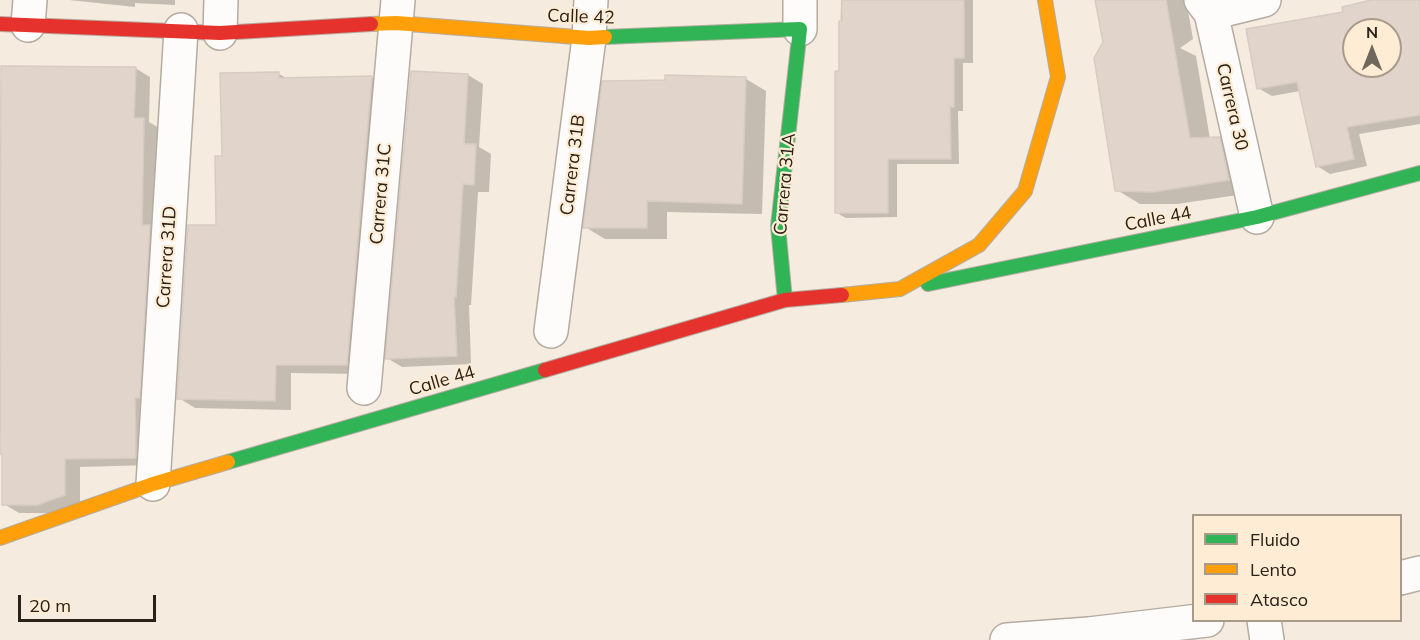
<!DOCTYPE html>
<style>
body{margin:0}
#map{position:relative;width:1420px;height:640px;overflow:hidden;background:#f5ebde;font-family:Mulish,sans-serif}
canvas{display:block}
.legend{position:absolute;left:1192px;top:514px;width:210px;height:108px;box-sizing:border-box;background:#feecd5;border:2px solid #a99b89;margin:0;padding:8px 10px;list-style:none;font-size:18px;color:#2a2117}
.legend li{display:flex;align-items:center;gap:12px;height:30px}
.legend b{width:30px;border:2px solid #a99b89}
.north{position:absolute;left:1342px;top:18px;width:60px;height:60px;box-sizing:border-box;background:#feecd5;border:2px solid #a99b89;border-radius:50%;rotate:0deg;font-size:16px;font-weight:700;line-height:24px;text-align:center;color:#2a2117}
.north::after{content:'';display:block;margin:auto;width:21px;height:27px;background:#71685d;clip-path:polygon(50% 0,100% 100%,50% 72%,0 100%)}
.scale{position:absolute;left:18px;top:595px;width:138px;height:27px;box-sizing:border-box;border:3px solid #2a2117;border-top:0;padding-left:8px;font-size:18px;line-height:21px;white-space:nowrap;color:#2a2117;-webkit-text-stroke:4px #feecd5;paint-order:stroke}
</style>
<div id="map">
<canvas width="1420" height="640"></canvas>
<ul class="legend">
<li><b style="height:8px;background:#30b455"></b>Fluido</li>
<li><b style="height:8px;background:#ff9f0a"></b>Lento</li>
<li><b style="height:8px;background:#e5322d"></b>Atasco</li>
</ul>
<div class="north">N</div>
<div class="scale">20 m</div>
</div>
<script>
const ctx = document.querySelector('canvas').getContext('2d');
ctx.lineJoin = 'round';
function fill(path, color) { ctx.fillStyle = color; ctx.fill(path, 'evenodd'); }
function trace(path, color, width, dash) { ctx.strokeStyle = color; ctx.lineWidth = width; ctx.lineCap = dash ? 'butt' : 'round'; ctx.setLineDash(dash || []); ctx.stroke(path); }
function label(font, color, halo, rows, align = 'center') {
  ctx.font = font + ' Mulish,sans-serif'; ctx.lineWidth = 4.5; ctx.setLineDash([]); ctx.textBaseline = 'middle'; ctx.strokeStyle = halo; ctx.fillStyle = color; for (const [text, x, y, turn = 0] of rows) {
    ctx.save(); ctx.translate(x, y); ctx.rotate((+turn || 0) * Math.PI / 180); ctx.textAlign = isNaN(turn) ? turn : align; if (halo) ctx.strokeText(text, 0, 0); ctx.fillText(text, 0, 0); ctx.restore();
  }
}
const shadow = new Path2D(`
 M 69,0 L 175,0 L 175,5 L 135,3 L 135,7 Z
 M 841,0 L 973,0 L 973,63 L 963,63 L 963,111 L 958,111 L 959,164 L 897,164 L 897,217 L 846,218 L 837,213 Z
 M 1096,0 L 1186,0 L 1193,39 L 1180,48 L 1196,56 L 1210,139 L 1219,139 L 1242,152 L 1251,193 L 1177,204 L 1140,204 L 1117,190 L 1107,55 Z
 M 1391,0 L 1420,0 L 1420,124 L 1359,134 L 1367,166 L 1330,174 L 1317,166 L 1300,91 L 1272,96 L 1258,88 L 1345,13 ZM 1354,30 L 1390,30 L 1390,66 L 1354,66 Z
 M 135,68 L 150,77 L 149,122 L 159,128 L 151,465 L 80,467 L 80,503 L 53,513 L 19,513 L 4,504 L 4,455 L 0,453 L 0,133 Z
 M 279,74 L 288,79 L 372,78 L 388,87 L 363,374 L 291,373 L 291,410 L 195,408 L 179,398 L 217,226 L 224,158 Z
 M 468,75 L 483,84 L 479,147 L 491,154 L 489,192 L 478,192 L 471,305 L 469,305 L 471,364 L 402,367 L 387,358 Z
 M 746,79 L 766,91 L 762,214 L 667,212 L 667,239 L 605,239 L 585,227 Z`);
const building = new Path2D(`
 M 842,0 L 964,0 L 964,58 L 954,58 L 954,107 L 950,107 L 951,159 L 888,159 L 888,213 L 835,213 L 835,71 L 839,71 L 839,21 L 842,21 Z
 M 1095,0 L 1166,0 L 1190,138 L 1220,137 L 1229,180 L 1153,192 L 1115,191 L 1094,58 L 1103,42 Z
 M 1371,0 L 1420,0 L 1420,115 L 1347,127 L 1354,159 L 1316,167 L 1297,82 L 1257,89 L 1246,29 L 1343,12 L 1342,7 ZM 1354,30 L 1390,30 L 1390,66 L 1354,66 Z
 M 1,66 L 136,67 L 134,118 L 144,118 L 142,225 L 150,225 L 140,398 L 135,398 L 136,458 L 65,459 L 65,495 L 37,505 L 2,505 L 2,454 L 0,454 Z
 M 411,71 L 468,74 L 464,144 L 476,144 L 474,185 L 463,184 L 456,297 L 454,297 L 457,356 L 385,359 Z
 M 279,72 L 279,78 L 372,76 L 347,365 L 276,365 L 275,401 L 177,399 L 188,225 L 216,225 L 215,156 L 222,156 L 220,73 Z
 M 665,75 L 746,77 L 742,204 L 647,201 L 647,228 L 583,228 L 602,81 L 665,80 Z`);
const street = new Path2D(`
 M 1201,0 L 1211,13 L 1257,217
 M 1211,13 L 1264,0
 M 28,25 L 30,0
 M 800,29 L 800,0
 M 220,33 L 221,0
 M 551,331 L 589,38 L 591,0
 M 364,388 L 398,0
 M 153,484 L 181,30
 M 1400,578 L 1420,573
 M 1264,620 L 1267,640
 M 1007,640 L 1089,634 L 1207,620`);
const fast = new Path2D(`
 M 605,37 L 800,29 L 778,226 L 785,300
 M 928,284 L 1257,217 L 1420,173
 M 228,462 L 545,370`);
const slow = new Path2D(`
 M 371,24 L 396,23 L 589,38 L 605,37
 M 842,295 L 900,289 L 979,245 L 1025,191 L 1058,77 L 1045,0
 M 0,538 L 153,484 L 228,462`);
const jam = new Path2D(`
 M 0,24 L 220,33 L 371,24
 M 545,370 L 785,300 L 842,295`);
const streetNames = [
 ["Calle 42",581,17,2],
 ["Carrera 30",1232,107,77],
 ["Carrera 31B",573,165,-83],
 ["Carrera 31A",785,184,-85],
 ["Carrera 31C",381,194,-85],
 ["Calle 44",1158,219,-11],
 ["Carrera 31D",167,257,-86],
 ["Calle 44",442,381,-16]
];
fill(shadow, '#0003');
fill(building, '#e0d4cb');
trace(building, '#d7ccc4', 1.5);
trace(street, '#b4aca1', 36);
trace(fast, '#b4aca1', 16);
trace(slow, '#b4aca1', 16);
trace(jam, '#b4aca1', 16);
trace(street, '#fefcfa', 33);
trace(fast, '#30b455', 14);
trace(slow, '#ff9f0a', 14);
trace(jam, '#e5322d', 14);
label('18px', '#2a2117', '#feecd5', streetNames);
</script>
